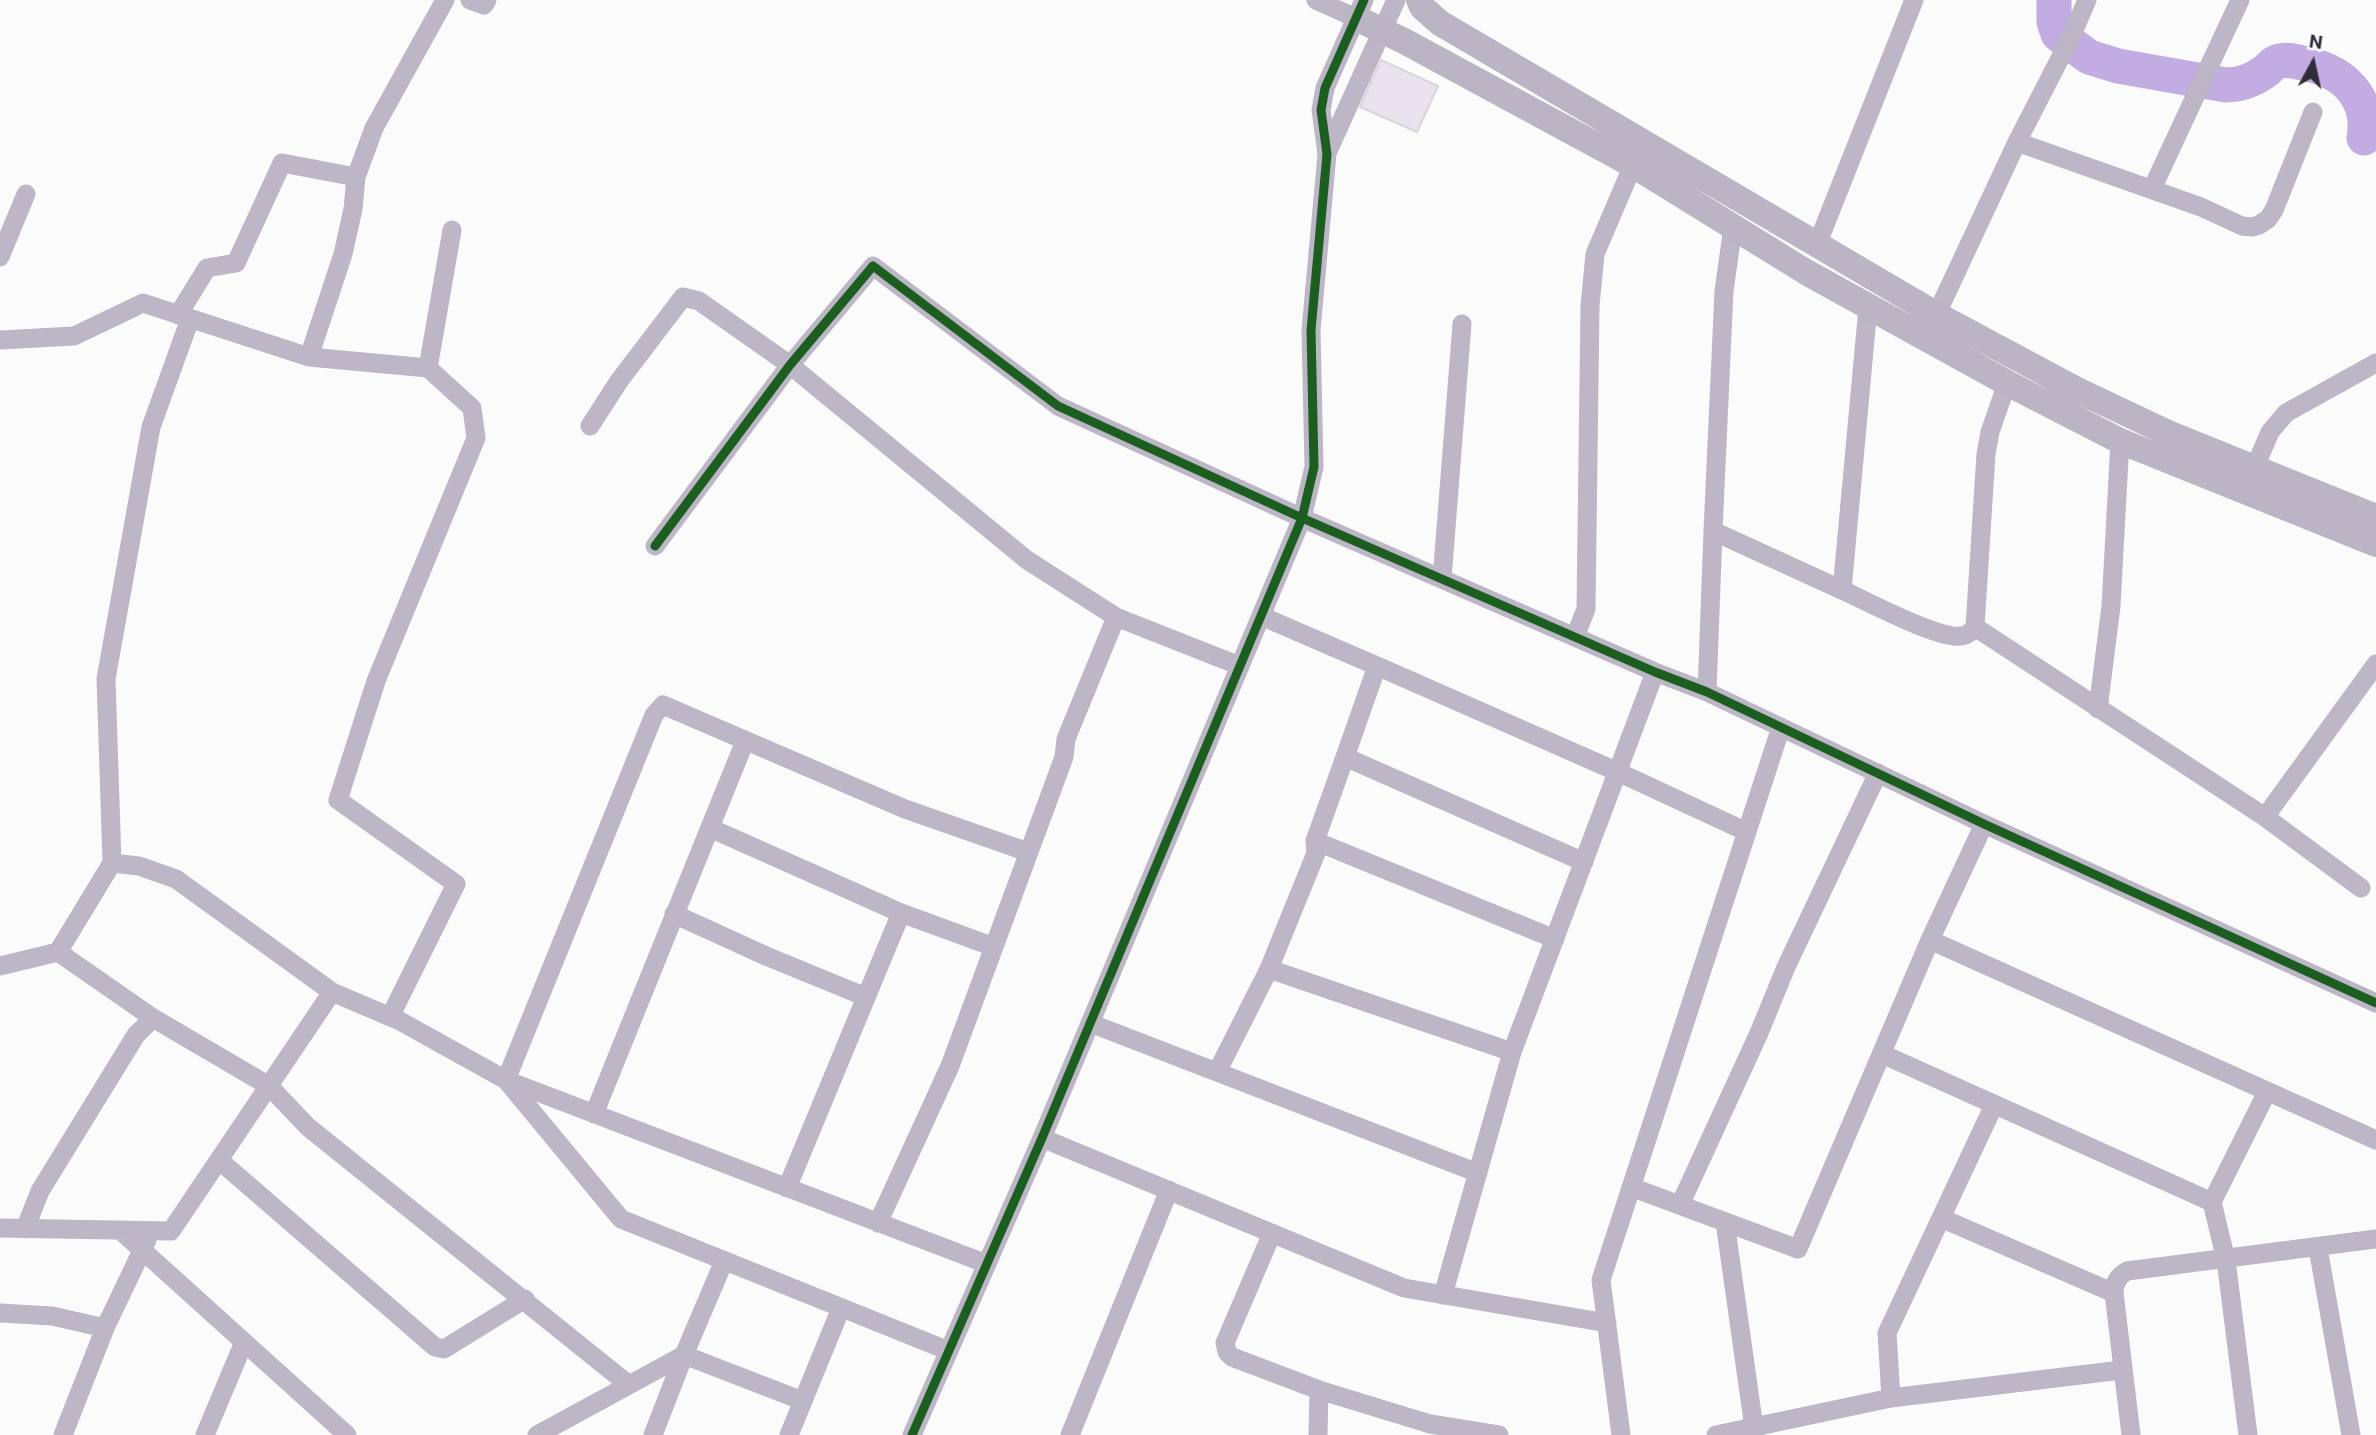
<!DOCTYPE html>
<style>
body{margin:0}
#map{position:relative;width:2376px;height:1435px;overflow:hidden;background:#fbfbfb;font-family:Roboto,sans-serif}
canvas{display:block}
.north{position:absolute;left:2278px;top:28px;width:70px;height:70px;-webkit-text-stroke:5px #fbfbfb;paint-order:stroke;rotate:8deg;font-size:19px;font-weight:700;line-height:28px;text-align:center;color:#312c39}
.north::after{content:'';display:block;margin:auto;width:24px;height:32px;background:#312c39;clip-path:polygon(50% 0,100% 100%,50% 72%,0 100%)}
</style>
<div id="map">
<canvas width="2376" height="1435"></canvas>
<div class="north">N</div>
</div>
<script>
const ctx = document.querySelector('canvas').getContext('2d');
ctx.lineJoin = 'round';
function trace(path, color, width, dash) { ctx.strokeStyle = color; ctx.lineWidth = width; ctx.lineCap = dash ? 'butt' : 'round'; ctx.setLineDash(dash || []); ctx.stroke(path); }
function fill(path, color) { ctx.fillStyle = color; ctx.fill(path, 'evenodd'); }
const river = new Path2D(`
 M 2054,0 L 2054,22 L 2058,34 L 2089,57 L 2118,66 L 2226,85 C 2242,85 2254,80 2267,70 C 2271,66 2274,62 2280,61 C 2289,59 2298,62 2307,64 C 2344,72 2371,98 2364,138`);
const building = new Path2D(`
 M 1381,60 L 1438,86 L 1417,132 L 1360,107 Z`);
const street = new Path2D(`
 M 470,0 L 484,5 L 487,0
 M 1316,0 L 1356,18
 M 2017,142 L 2201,207 L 2242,226 L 2252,227 L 2259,225 L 2268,219 L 2274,210 L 2313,112
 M 1327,153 L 1396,0
 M 2152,189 L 2240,0
 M 1817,245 L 1914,0
 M 0,257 L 26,194
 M 178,315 L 207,268 L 236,263 L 282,163 L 356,177
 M 1932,324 L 2017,142 L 2071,37 L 2087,0
 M 0,340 L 74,336 L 143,303 L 309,357 L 428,368 L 472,408 L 476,438 L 376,681 L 338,800 L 456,884 L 390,1017
 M 309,357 L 343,254 L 353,209 L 356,177 L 374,128 L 445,0
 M 428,368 L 452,230
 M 590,426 L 619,381 L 683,297 L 699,301 L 790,365 L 1027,560 L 1116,617 L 1240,666
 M 2249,481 L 2270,432 L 2286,413 L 2376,363
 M 1713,531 L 1724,291 L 1733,227
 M 655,546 L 790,365 L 873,266 L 1058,406 L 1302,518 L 1655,672 L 1707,692 L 1984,824 L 2376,1003
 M 1442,579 L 1462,324
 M 1842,590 C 1867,601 1939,640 1962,636 C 1968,635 1971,632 1975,627 L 1986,454 L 1990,432 L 2007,383
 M 1261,616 L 1377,666
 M 1975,627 L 2265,817 L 2361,888
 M 1575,637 L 1586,609 L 1590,306 L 1595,254 L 1633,165
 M 1707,692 L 1713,531 L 1842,590 L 1868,307
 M 2098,709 L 2111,606 L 2120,441
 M 2265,817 L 2376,664
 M 1984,824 L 1930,940 L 2376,1140
 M 710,828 L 901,913 L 994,947
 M 1315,841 L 1555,939
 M 1584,862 L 1345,757 L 1377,666 L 1618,772 L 1747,832
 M 112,863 L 139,866 L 176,879 L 332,992
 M 674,914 L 766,956 L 866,997
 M 58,952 L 153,1018 L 269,1086 L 308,1127 L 629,1385
 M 0,966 L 58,952 L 112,863 L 106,679 L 151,427 L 190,319
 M 1269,969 L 1512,1052
 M 1090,1023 L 1478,1173
 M 1882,1054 L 2212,1202
 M 1217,1072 L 1269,969 L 1316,853 L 1315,841 L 1345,757
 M 1994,1105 L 1887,1333 L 1891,1398 L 2121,1370
 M 594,1114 L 745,741
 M 1042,1138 L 1404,1288 L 1607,1323
 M 219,1160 L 435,1347 L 444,1349 L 525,1299
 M 1631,1187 L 1798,1249 L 1930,940
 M 787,1188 L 901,913
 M 1680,1205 L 1759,1033 L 1786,967 L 1878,773
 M 1941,1218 L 2114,1293
 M 1725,1222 L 1755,1435
 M 878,1223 L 950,1066 L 1064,757 L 1066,739 L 1116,617
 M 0,1228 L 171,1231 L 332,992 L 400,1021 L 506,1080 L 987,1264
 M 25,1229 L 40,1191 L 136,1035 L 153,1018
 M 120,1230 L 347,1435
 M 1272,1233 L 1225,1343 L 1227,1352 L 1232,1357 L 1319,1390
 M 2318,1248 L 2351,1435
 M 1443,1295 L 1512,1052 L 1655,672
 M 0,1313 L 52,1316 L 105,1328
 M 949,1351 L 621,1219 L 506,1080 L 654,715 L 663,705 L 905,809 L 1028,852
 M 63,1435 L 105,1328 L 147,1240
 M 205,1435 L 244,1342
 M 537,1435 L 684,1355 L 724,1261
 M 653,1435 L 684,1355 L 803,1401
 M 789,1435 L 841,1308
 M 912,1435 L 1042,1138 L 1302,518 L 1314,467 L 1311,330 L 1327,154 L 1321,110 L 1325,88 L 1364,0
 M 1070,1435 L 1169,1190
 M 1318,1435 L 1319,1390 L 1430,1424 L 1499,1435
 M 1621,1435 L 1601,1280 L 1781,727
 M 1716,1435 L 1891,1398
 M 2131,1435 L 2114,1293 C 2114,1283 2118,1276 2127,1271 L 2376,1239
 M 2248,1435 L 2226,1260 L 2212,1202 L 2267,1092`);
const secondary = new Path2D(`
 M 1419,0 L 1422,7 L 1440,23 L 1937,315 L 2077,390 L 2168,433 L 2376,517
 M 1356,18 L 1404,41 L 1633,165 L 1806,272 L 2007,383 L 2120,441 L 2376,544`);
const cycleway = new Path2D(`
 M 655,546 L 790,365 L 873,266 L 1058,406 L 1302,518 L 1655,672 L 1707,692 L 1984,824 L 2376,1003
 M 912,1435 L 1042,1138 L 1302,518 L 1314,467 L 1311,330 L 1327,154 L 1321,110 L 1325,88 L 1364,0`);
trace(river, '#c2ace2', 35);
fill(building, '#e8e3ef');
trace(building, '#d8d6dc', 2);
trace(street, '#bdb6c6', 19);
trace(secondary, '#bbb4c5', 26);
trace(cycleway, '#1b5e20', 9);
</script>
